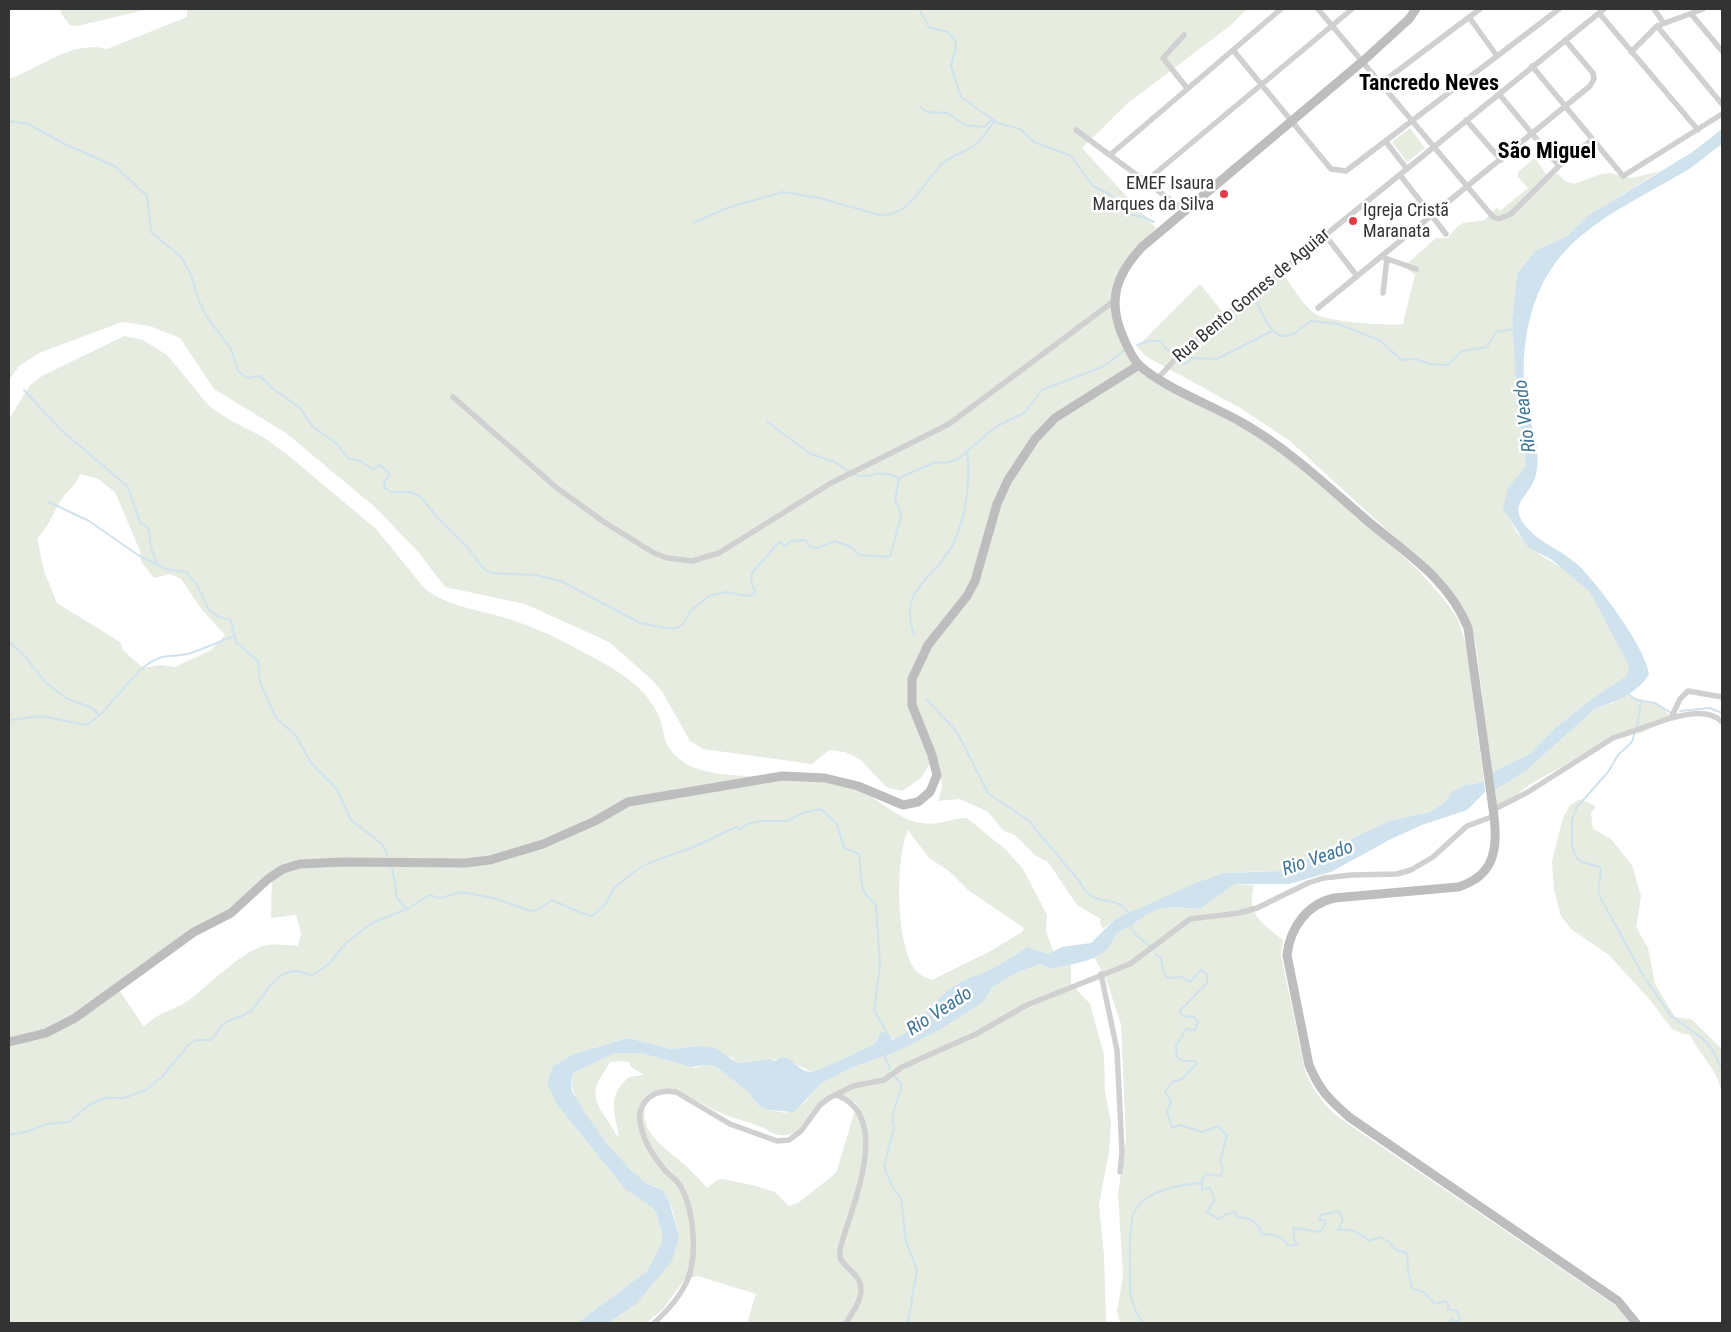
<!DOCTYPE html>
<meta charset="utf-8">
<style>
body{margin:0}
#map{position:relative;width:1731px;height:1332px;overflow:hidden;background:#fff;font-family:"Roboto Condensed",sans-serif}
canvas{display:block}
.frame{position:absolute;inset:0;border:10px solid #333;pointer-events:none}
</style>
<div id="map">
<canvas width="1731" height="1332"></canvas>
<div class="frame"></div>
</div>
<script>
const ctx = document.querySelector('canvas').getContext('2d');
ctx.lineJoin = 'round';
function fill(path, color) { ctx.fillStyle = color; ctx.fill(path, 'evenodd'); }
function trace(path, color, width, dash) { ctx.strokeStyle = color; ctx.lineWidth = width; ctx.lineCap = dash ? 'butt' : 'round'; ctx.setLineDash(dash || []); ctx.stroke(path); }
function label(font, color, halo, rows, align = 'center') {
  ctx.font = font + ' "Roboto Condensed",sans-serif'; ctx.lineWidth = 5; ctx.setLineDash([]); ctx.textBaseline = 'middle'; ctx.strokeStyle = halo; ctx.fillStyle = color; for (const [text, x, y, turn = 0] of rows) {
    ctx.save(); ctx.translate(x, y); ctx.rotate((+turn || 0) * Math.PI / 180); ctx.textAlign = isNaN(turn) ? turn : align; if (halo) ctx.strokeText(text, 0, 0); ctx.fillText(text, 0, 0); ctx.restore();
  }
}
const green = new Path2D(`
 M 60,9 L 149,9 L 77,26 L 70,25 L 62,15 Z
 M 187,9 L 1247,9 L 1231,25 L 1128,103 L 1082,148 L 1156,228 L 1130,255 L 1112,308 L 1138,361 L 1173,384 L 1228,412 L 1337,495 L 1418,570 L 1443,598 L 1458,619 L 1466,645 L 1484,782 L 1465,785 L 1453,791 L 1445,802 L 1430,812 L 1389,821 L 1353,838 L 1342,848 L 1313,857 L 1282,871 L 1237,872 L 1115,919 L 1103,929 L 1100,923 L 1101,919 L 1077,905 L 1048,862 L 1036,856 L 1015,835 L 1004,831 L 988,812 L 960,799 L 938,801 L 942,788 L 939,763 L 929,765 L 921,778 L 902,791 L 886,787 L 861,760 L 845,752 L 829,750 L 812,764 L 703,749 L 690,741 L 663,693 L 651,679 L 609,642 L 525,604 L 445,587 L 419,553 L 376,508 L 286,433 L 214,389 L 180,338 L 150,326 L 122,322 L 39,353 L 19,366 L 9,380 L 9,79 C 40,68 72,40 107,49 L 187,17 Z
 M 1410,128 L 1425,148 L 1407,162 L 1392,142 Z
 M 1535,158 L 1549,179 L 1557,173 L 1565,181 L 1574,184 L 1601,174 L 1610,173 L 1632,178 L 1660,171 L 1589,215 L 1567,236 L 1535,251 L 1517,274 L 1512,319 L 1517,406 L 1526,466 L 1504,509 L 1517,533 L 1539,554 L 1566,571 L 1590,591 L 1629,666 L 1628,676 L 1593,698 L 1555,728 L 1530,754 L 1492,772 L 1476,646 L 1470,622 L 1460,605 L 1414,555 L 1290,441 L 1242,409 L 1147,357 L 1137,347 L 1200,284 L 1228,319 L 1282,273 C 1291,284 1303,305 1314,313 C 1325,322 1388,326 1403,324 L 1415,275 L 1405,267 L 1408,263 L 1436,238 L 1448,238 L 1457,227 L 1463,223 L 1485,220 L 1497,207 L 1500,211 L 1528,188 L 1518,177 L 1518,172 Z
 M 124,336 L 143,340 L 167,355 L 209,406 L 228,419 L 263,437 L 289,456 L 377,530 L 424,588 C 450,608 481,610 512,620 C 529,626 548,633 564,642 C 597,660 639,677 657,712 C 667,731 659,744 682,761 C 715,786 803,770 845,783 C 873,792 895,820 922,823 C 937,826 952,818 967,818 L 1006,850 L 1023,869 L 1047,915 L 1046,931 L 1054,953 L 1048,954 L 1028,947 C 1015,954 1004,963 991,969 C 975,977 966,977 950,989 C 932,1003 921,1027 900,1037 C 892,1041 886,1037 878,1036 L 876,1042 L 869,1048 L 812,1072 L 791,1062 L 770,1059 L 738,1063 L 733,1058 L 697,1046 L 671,1049 L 628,1038 L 574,1054 L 553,1066 L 547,1083 L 557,1105 L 626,1190 L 650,1206 L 656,1212 L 662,1233 L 662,1242 L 647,1271 L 577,1323 L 9,1323 L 9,419 L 30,385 L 42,376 ZM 80,474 L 98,479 L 115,492 L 140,551 L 141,562 L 154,578 L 170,574 L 181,579 L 202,610 L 225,635 L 211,650 L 175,667 L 160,665 L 143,668 L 123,650 L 120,642 L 57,603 L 44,571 L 37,538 C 49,528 53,512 61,500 C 69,488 74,489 80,474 ZM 908,830 L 929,858 L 949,871 L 968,890 L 1024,928 L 1022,932 L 989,952 L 932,980 C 924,977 917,974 913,967 C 896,938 895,860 908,830 ZM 272,875 L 271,918 L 296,915 L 301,933 L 298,946 C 285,945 272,943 260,947 C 237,956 209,985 189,1000 C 174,1011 157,1012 144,1027 L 119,990 L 197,930 L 239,906 Z
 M 1626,695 L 1659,704 L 1670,716 L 1644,732 L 1609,741 L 1563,766 L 1529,785 L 1497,811 L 1495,790 L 1527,770 L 1596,708 L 1611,704 Z
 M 1580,799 L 1596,806 L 1591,813 L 1593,829 L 1611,839 L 1632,865 L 1641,896 L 1636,927 L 1648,948 L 1655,984 L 1675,1017 L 1691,1019 L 1722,1049 L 1722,1092 C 1717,1069 1700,1055 1690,1035 L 1680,1033 L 1672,1029 L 1650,1000 L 1609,955 L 1571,929 L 1561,916 L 1554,890 L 1552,861 L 1563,818 L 1570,805 Z
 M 1235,884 L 1254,885 C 1246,915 1262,923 1283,940 L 1281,954 L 1305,1071 C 1313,1091 1324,1105 1341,1119 L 1616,1306 L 1630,1323 L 1120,1323 L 1117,1311 L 1123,1276 L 1118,1193 L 1126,1140 L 1121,1024 L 1106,979 L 1094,957 L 1105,951 L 1119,932 L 1138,922 L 1143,915 L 1157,909 L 1164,907 L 1200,909 Z
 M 1040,964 L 1052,969 L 1071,964 L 1071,983 L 1090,1004 L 1104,1055 L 1105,1091 L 1111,1123 L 1109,1152 L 1099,1205 L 1104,1255 L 1106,1323 L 747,1323 L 756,1294 L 698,1276 L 685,1279 L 663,1309 L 646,1323 L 608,1323 L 635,1305 L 679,1236 C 675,1222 673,1204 664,1192 C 660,1186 650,1186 644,1181 C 624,1165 561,1099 573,1073 L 615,1053 L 641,1053 L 695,1068 L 707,1065 L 715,1066 L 748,1092 L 759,1106 L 770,1110 L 785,1113 L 804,1103 L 822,1083 L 853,1067 L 896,1052 L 983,1002 L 993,987 L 1016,973 ZM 623,1061 L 629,1062 L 631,1067 L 644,1075 L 629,1077 C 607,1096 614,1111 619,1136 L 616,1135 C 610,1119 588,1103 598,1082 C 601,1075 607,1069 610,1062 ZM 668,1090 C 688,1094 702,1105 721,1113 C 734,1119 748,1121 761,1127 C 769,1130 776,1137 786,1135 C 817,1132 818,1077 857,1104 L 836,1173 L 798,1203 L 789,1206 L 775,1192 L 752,1185 L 723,1179 L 717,1180 L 707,1188 C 700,1180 693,1172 685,1165 C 664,1147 635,1130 647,1099 Z`);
const water = new Path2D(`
 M 1722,129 L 1722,144 C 1710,152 1699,163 1686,171 C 1599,221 1532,245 1524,359 C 1523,374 1524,393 1527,408 C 1530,421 1535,435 1537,448 C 1538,458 1538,469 1535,478 C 1529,496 1509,504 1524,524 C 1538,543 1561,549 1578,565 C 1598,584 1646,648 1649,674 C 1639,692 1615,703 1596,708 L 1527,770 L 1495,790 L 1492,772 L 1530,754 L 1555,728 L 1593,698 L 1627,676 L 1629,666 L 1590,592 L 1552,560 L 1528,547 L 1503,509 L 1508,488 L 1526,466 L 1517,406 L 1512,319 L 1517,274 L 1535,251 L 1567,236 L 1589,215 L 1691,153 Z
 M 1484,782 L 1485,792 L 1467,810 L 1422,825 L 1391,839 L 1331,872 L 1289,884 L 1235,884 L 1200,909 C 1175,907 1158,903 1138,921 C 1133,926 1124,928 1118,933 C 1113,939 1110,947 1104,952 C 1089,963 1069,964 1052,969 L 1040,964 L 1016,973 L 993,987 L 983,1002 L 939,1030 L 896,1052 L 853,1067 L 822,1083 L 794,1112 L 770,1110 L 759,1106 L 748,1092 L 715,1066 L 707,1065 L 691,1067 L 641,1053 L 615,1053 L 573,1073 L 571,1082 L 572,1091 L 584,1112 L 609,1146 L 630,1169 L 646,1183 L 663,1190 L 669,1201 L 679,1236 L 672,1261 L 635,1305 L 608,1323 L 577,1323 L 647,1271 L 662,1242 L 662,1233 L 656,1212 L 650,1206 L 626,1190 L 557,1105 L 547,1083 L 553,1066 L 574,1054 L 628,1038 L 671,1049 L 697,1046 L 715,1048 L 738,1063 L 770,1059 L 776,1061 C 789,1049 796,1072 811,1072 C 815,1072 870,1047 874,1044 C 878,1040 878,1035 882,1032 L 889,1034 L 892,1040 C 917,1031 929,1005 950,989 C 966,977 975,977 991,969 C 1004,963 1015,954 1028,947 L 1048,954 L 1062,947 L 1091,943 L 1115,919 L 1196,883 L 1224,873 L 1282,871 L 1313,857 L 1342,848 L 1353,838 L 1389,821 L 1430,812 L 1445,802 L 1453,791 L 1465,785 Z`);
const stream = new Path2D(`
 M 919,9 L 929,27 L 948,32 L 955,40 L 956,47 L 951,66 L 961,97 L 998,123 L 1020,129 L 1034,142 L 1071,156 L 1093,186 L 1111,195 L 1123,213 L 1144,217 L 1154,222
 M 920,107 L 927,112 L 947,113 L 965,125 L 984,127 L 993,119
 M 9,121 L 28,124 L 65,144 L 116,167 L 147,196 L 151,232 L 181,257 L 191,275 L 199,301 L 206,316 L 231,349 L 238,371 L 247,378 L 260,376 L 272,388 L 299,407 L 313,427 L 337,444 L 348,458 L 362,462 L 373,469 L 380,465 L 390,474 L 384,483 L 385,488 L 391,492 L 411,492 L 421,497 L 438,518 L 468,548 L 483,568 L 491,573 L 535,575 L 561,581 L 640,623 L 665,628 L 677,628 L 683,624 L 691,610 L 709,596 L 727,592 L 746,596 L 754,594 L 756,592 L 751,583 L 752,573 L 779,542 L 785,546 L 791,541 L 806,540 L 810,547 L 818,548 L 835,541 L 849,546 L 860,555 L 890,557 L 901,516 L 900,510 L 895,500 L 899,478
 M 693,223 L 727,208 L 783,192 L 819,198 L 880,215 C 910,217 923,182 941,165 C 951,155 964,153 975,145 C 983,139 988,128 995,121
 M 1256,302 C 1266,318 1272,345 1295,333 C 1301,329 1305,324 1311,321 L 1338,324 L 1379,340 L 1402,360 L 1415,359 L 1430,364 L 1448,365 L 1462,351 L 1487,347 L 1496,332 L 1513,329
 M 1137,345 L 1149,341 L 1161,341 L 1164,347 L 1173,355
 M 1180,362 L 1185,364 L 1192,358 L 1217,359 L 1272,331
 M 24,390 L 61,430 L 128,487 L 140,522 L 149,529 L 151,548 L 157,563
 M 767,422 L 811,454 L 835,462 L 849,472
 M 853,474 C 870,481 878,467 899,478
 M 899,478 L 936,462 L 945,463 L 958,459 L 997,426 L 1024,413 L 1042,390 L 1104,366 L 1125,350
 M 49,502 L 89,521 L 138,555 L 166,569 L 186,572 L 197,585 L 209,610 L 217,616 L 231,620 L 236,642 L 258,661 L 260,682 L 276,718 L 296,736 L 311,763 L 336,788 L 351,820 L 382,844 L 388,856
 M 914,635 C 897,585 937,580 954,542 C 966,515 971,481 967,451
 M 9,642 L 23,654 L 45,682 L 66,698 L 92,708 L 99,715
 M 1627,693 L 1636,700 L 1655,703 L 1671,713
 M 927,700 L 957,732 L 988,793 L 1028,820 L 1080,882 C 1092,910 1114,892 1129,913
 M 1680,711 L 1710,708 L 1722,713
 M 9,720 L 41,716 L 86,725 C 105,716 126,681 144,667 C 164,651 171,659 191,653 C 206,648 220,641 235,636
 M 1637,726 L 1641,701
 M 1635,731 L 1632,742 L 1618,755 L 1608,772 L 1577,807 L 1572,820 L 1572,846 L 1576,857 L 1581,862 L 1600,867 C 1603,877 1596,885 1599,895 L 1644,977 L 1671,1016 L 1702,1038 L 1712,1049 L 1722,1069
 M 392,866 L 397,898 L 407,909
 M 1130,926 L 1136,935 L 1149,945
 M 1155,954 L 1161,958 L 1164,974 L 1168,978 L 1181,977 L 1190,982 L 1201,970 L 1207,974 L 1207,983 C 1197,992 1189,1003 1179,1011 L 1183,1016 L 1194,1017 L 1198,1022 L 1195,1030 L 1186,1029 L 1176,1046 L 1177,1057 L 1183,1061 L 1195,1061 L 1197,1063 L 1182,1079 L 1172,1082 L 1165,1092 L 1171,1101 L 1167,1111 L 1172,1128 L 1180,1125 L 1202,1132 L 1218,1126 L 1227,1135 L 1220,1162 L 1223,1168 L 1221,1176 L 1206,1174 L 1202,1180 L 1202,1190 L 1210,1188 L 1215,1200 L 1207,1212 L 1219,1219 L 1226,1214 L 1236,1212 L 1236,1217 L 1250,1219 L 1260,1228 L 1261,1234 C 1272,1234 1283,1235 1288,1246 L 1297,1244 L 1294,1239 L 1294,1228 L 1320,1232 L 1326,1223 L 1324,1220 L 1319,1220 L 1321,1215 L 1339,1211 L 1343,1220 L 1338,1230 C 1355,1229 1356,1232 1370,1241 L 1380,1237 L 1389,1242 L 1395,1249 L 1407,1253 L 1408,1270 L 1412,1289 L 1424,1292 L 1435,1304 L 1445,1301 L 1448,1304 L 1448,1309 L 1457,1311 L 1460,1320 L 1457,1322 L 1452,1319 L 1449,1323
 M 884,1055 L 890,1069
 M 893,1075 L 901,1083 L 901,1088 L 892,1117 L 894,1127 L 884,1167 L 893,1188 L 901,1198 L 906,1242 L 917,1269 L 908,1323
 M 9,1135 L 29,1131 L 46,1124 L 69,1122 L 89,1105 L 105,1098 L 124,1098 L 146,1090 L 163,1076 L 189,1044 L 196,1040 L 211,1040 C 216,1036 220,1026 225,1023 C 233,1018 247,1016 253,1009 C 267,990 283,959 311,976 L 329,964 L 346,943 L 372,923 L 409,908 L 429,895 L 440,898 L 462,892 L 493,898 L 531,911 L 537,910 L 552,900 L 584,914 L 592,916 L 606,904 L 613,889 L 635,871 L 649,863 L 696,846 L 736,827 L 740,829 L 747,824 L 759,821 L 788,821 L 802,813 L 821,809 L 837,824 L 844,848 L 859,854 L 862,886 L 866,895 L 876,905 L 880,965 L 874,1010 L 889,1036
 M 1143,1323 C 1127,1300 1130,1288 1130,1261 C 1130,1251 1130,1222 1133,1214 C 1145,1190 1177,1185 1201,1183`);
const street = new Path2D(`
 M 1318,9 L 1493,217 L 1499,219 L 1511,214 L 1559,166 L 1592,140
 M 1654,9 L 1663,22
 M 1599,13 L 1698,130
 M 1692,15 L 1722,51
 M 1469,17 L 1497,56
 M 1657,26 L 1722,104
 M 1184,35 L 1163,58 L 1187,88
 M 1233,50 L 1331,169 L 1346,171 L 1559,9
 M 1631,52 L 1657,26 L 1703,9
 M 1532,66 L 1623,176 L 1722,114
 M 1380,84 L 1480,9
 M 1499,94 L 1559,166
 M 1466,120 L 1501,160
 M 1076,130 L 1184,210
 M 1386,142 L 1407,169
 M 1110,155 L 1281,9
 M 1400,175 L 1446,234
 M 1146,181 L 1352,9
 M 1325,235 L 1357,276
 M 1382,257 L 1416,269
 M 1383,293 L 1387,259
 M 1318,308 L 1590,86 L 1594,79 L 1593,73 L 1565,40
 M 1158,378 L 1185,349 L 1604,9
 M 453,397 L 557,488 L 604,522 L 654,553 L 667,558 L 692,561 L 719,553 L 831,483 L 949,424 L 1114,301
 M 1671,718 C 1688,714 1709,709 1722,722
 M 1493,810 L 1528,792 L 1613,738 L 1671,718 L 1680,699 L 1688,691 L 1722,697
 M 1101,974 L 1117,1050 L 1122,1152 L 1120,1172
 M 836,1095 C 895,1116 850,1209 840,1249 L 840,1258 C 844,1265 851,1270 856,1276 C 869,1291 854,1310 846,1323
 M 654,1323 C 666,1312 680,1297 687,1281 C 698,1256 694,1211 681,1187 C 677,1179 668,1175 663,1168 C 654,1157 644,1141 641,1127 C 635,1103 653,1088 676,1092 L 730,1124 L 777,1141 L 789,1140 L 801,1131 L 820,1105 L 829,1098 L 853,1086 L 884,1080 L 902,1067 L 976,1034 L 1027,1005 L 1130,964 L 1190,919 L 1239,913 L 1257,908 L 1308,883 L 1324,878 L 1351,875 L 1397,874 L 1411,870 L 1433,857 L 1467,826 L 1494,816`);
const secondary = new Path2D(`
 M 1416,9 L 1409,19 L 1363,61 L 1142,247 C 1115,276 1107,302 1124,339 C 1128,348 1132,358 1139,365 C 1161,386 1213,406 1241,422 C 1287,448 1324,483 1363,517 C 1403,552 1448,577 1468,628 L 1494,816 C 1498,850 1494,876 1458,887 L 1334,898 C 1307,904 1290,928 1287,955 L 1309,1065 C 1320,1091 1328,1098 1349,1117 L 1618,1301 L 1636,1323
 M 9,1042 L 46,1033 L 75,1018 L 194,932 L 231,913 L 268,879 L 283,869 L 300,864 L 343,862 L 465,863 L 490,860 L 543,844 L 595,821 L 628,802 L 782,776 L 825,778 L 858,786 L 903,805 L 918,802 L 930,792 L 937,775 L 932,755 L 912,705 L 912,679 L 928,645 L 967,596 L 975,581 L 997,504 L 1008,480 L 1035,439 L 1055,418 L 1139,365`);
const markers = [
 [1224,194,5,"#e63946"],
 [1353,221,5,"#e63946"]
];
const poiNames = [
 ["EMEF Isaura",1214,184],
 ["Marques da Silva",1214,205],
 ["Igreja Cristã",1363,211,"left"],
 ["Maranata",1363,232,"left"]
];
const streetNames = [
 ["Rua Bento Gomes de Aguiar",1252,296,-40]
];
const waterNames = [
 ["Rio Veado",1526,416,-97],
 ["Rio Veado",1318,859,-19],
 ["Rio Veado",940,1012,-33]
];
const districtNames = [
 ["Tancredo Neves",1429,84],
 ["São Miguel",1547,152]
];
fill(green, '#e6ecdf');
fill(water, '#cfe2ee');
trace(stream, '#cfe2ee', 2);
trace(street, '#d0d0d0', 5.5);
trace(secondary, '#bdbdbd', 9);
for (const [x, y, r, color] of markers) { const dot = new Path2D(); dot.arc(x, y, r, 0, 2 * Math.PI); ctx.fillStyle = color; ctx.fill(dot); trace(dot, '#fff', 2); }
label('18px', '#333', '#fff', poiNames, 'right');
label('18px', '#333', '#fff', streetNames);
label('italic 19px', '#3f7597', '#fff', waterNames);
label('bold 22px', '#000', '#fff', districtNames);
</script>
